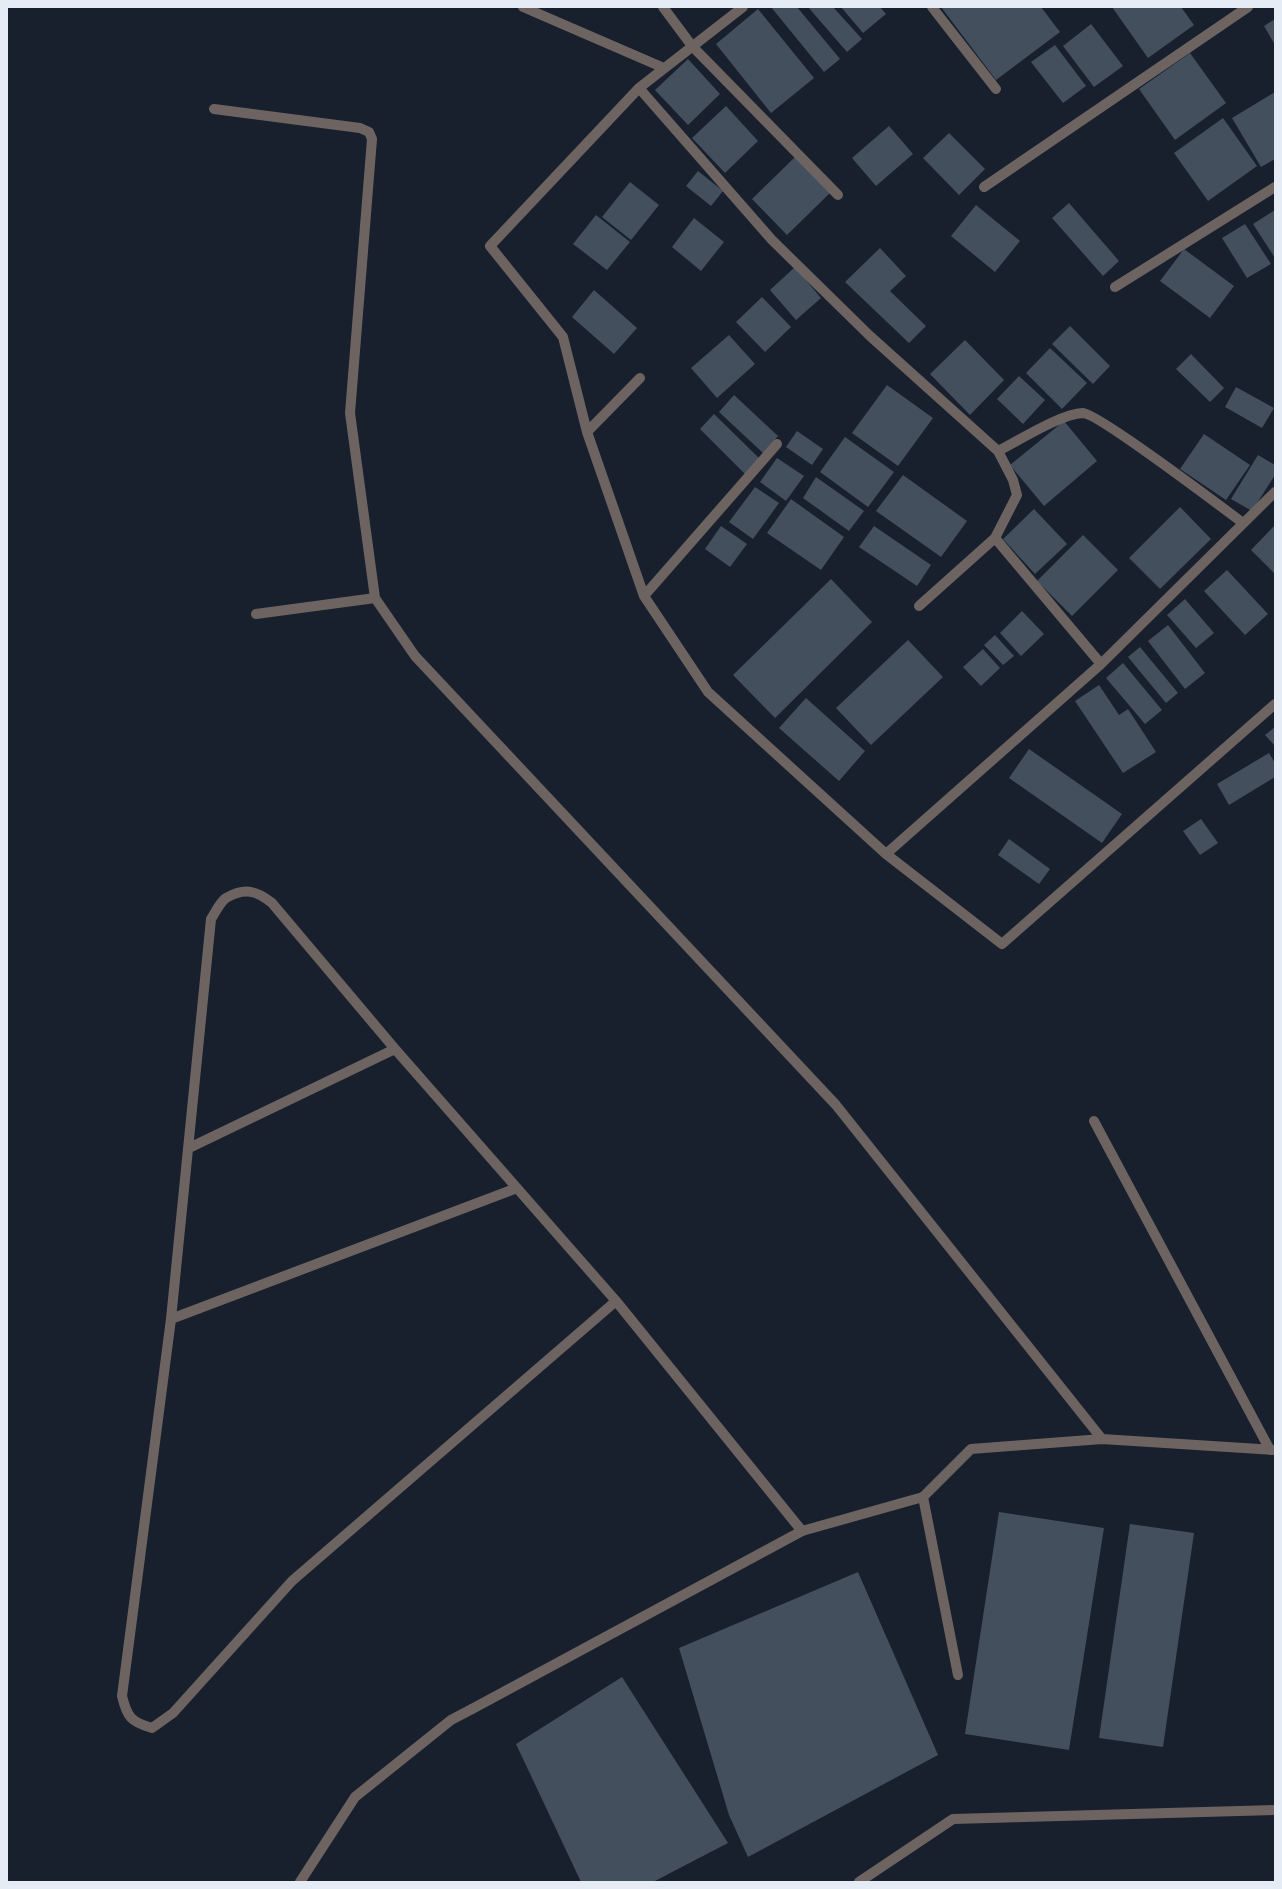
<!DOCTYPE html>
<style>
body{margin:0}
#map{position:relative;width:1282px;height:1889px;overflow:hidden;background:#17202c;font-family:"Alegreya Sans",sans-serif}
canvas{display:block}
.frame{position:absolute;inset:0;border:8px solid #e6ecf5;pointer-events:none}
</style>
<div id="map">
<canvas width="1282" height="1889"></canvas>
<div class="frame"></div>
</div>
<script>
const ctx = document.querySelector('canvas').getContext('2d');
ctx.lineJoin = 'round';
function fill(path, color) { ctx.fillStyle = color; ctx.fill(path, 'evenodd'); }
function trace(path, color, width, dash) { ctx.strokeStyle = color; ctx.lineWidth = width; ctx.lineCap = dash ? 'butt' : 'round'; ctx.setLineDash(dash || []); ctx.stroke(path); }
const building = new Path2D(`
 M 771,7 L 797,7 L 840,59 L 824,72 Z
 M 808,7 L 833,7 L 862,39 L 847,52 Z
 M 841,7 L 880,7 L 886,14 L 863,33 Z
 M 941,7 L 1041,7 L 1060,32 L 996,80 Z
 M 1112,7 L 1181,7 L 1194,25 L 1148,58 Z
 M 758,9 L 814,78 L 771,113 L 716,44 Z
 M 1275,19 L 1275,45 L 1264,26 Z
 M 1091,24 L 1123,66 L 1094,87 L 1063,46 Z
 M 1055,45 L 1086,86 L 1063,103 L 1031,62 Z
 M 1190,53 L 1226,103 L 1175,140 L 1139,89 Z
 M 688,59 L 720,94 L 688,125 L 655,90 Z
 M 1275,92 L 1275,159 L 1261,167 L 1232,118 Z
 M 726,106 L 758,141 L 725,173 L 692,138 Z
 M 1223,118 L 1257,166 L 1208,201 L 1174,153 Z
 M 889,126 L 913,154 L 876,186 L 852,158 Z
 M 949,133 L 985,169 L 959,195 L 923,158 Z
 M 795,157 L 830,193 L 787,235 L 752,199 Z
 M 698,171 L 723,191 L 711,206 L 686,186 Z
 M 630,182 L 659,205 L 631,240 L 602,217 Z
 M 1069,203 L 1119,261 L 1103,276 L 1052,218 Z
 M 976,205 L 1020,241 L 995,272 L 951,236 Z
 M 1275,210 L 1275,258 L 1253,224 Z
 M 596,215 L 630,242 L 607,270 L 573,244 Z
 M 694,218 L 724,242 L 701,271 L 672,247 Z
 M 1245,224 L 1271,264 L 1247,278 L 1222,238 Z
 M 880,248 L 906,276 L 890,291 L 926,326 L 909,343 L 845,282 Z
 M 1184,249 L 1234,286 L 1210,318 L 1160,281 Z
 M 795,267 L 821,298 L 796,320 L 770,290 Z
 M 594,290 L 637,328 L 614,354 L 572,317 Z
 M 762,297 L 791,327 L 765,352 L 736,322 Z
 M 1070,326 L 1110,366 L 1093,384 L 1052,344 Z
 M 729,335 L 755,364 L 717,398 L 691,368 Z
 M 965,340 L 1004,380 L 970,415 L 930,374 Z
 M 1050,348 L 1087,383 L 1062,409 L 1026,373 Z
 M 1191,354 L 1224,388 L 1210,402 L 1176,369 Z
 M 1019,376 L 1045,400 L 1023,424 L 997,399 Z
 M 887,385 L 933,418 L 898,466 L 852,433 Z
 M 1236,387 L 1274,408 L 1262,428 L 1225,407 Z
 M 734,395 L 778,436 L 763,453 L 719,412 Z
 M 714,414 L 760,459 L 745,474 L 700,429 Z
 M 1064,421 L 1097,461 L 1044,506 L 1010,465 Z
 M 797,431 L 823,449 L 812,465 L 786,447 Z
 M 1204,434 L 1250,465 L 1226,500 L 1180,469 Z
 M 845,437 L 894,472 L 868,507 L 820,472 Z
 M 1258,455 L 1275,465 L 1275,475 L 1252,511 L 1231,499 Z
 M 777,458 L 804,476 L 786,501 L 760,482 Z
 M 903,475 L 967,521 L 941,557 L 876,511 Z
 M 816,477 L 864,511 L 849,531 L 803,498 Z
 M 755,487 L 779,503 L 753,539 L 729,522 Z
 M 791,499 L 844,537 L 821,570 L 767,533 Z
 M 1180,507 L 1211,539 L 1160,589 L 1129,558 Z
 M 1034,509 L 1067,544 L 1035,574 L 1003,539 Z
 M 1275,525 L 1275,574 L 1251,550 Z
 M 721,526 L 747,544 L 730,567 L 705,549 Z
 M 874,526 L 931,565 L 917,586 L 859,547 Z
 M 1083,535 L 1118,570 L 1072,616 L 1037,581 Z
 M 1227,570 L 1268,614 L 1245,635 L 1204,591 Z
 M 831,579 L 872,622 L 775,718 L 733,675 Z
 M 1185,599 L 1214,633 L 1196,648 L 1167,615 Z
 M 1022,611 L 1044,634 L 1021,656 L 1000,633 Z
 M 1168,625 L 1205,673 L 1185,689 L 1148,641 Z
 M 995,635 L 1014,656 L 1003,665 L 984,645 Z
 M 908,640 L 943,677 L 871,745 L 836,708 Z
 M 1140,647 L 1178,693 L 1166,703 L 1128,657 Z
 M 983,649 L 1000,668 L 981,686 L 963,667 Z
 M 1123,663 L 1162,710 L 1145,724 L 1106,678 Z
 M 1099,685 L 1119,715 L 1128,709 L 1156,752 L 1123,773 L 1075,701 Z
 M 806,698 L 865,751 L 839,781 L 779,728 Z
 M 1275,727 L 1275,746 L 1265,735 Z
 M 1029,749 L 1122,814 L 1102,843 L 1009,778 Z
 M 1269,753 L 1275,763 L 1275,777 L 1229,805 L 1217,784 Z
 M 1201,819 L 1218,843 L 1200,855 L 1183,831 Z
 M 1009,839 L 1050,869 L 1039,884 L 998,855 Z
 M 999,1512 L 1104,1528 L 1069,1750 L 965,1734 Z
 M 1130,1524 L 1194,1533 L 1163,1747 L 1099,1738 Z
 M 858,1572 L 938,1755 L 748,1857 L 729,1815 L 679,1648 Z
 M 622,1677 L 728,1843 L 653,1882 L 581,1882 L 516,1744 Z`);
const lane = new Path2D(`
 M 189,1148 L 395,1049
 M 616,1301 L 292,1581 L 173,1713 L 152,1728 C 131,1722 127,1717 122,1696 L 171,1319 L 211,919 C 215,913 220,902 226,898 C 245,887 257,891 272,903 L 395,1049 L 616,1301 L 802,1531
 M 171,1319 L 517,1188
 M 923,1497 L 958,1675
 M 300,1882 L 355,1797 L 451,1720 L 472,1709
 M 859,1882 L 953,1819 L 1275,1810`);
const street = new Path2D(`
 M 523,7 L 664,68
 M 663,7 L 692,46 L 838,195
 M 743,7 L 639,88 L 490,246 L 563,337 L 587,432 L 644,596 L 708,692 L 886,854 L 1002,944 L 1275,704
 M 932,7 L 996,89
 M 639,88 L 772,240 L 870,336 L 998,451 L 1013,480 L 1017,495 L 995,538
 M 214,109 L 360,128 L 369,132 L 372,139 L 350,413 L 375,598 L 415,656 L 836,1105 L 1102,1439
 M 984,187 L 1248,7
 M 1115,287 L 1275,187
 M 587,432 L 640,378
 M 998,451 C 1020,440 1060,414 1083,413 C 1097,413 1223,508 1243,523
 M 644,596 L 777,444
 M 919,606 L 995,538 L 1101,664
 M 256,614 L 375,598
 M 886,854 L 1101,664 L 1275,492
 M 1094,1121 L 1270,1450
 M 472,1709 L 802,1531 L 923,1497 L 971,1449 L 1102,1439 L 1275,1450`);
fill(building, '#444f5d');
trace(lane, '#6d6462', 10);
trace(street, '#6d6462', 10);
</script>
